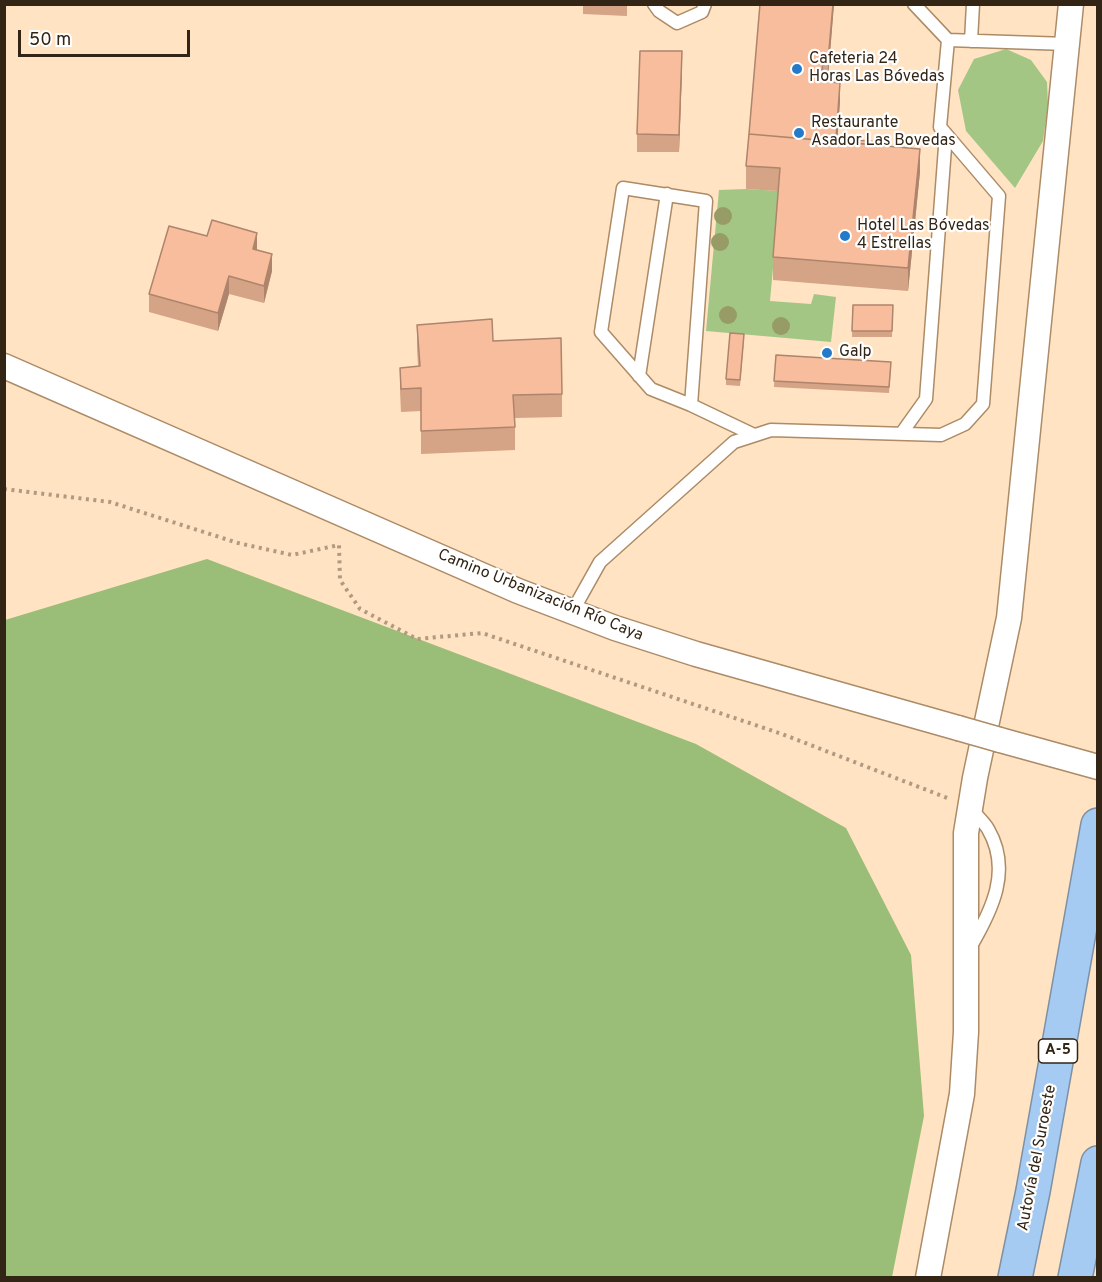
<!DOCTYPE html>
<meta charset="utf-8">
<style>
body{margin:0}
#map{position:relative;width:1102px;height:1282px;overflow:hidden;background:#ffe3c3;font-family:Overpass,sans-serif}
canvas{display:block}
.frame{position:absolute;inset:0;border:6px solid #322515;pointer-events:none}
.scale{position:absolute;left:18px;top:30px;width:172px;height:27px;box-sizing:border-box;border:3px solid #322515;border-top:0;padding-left:8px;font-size:18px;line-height:21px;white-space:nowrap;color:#322515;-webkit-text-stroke:4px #fff;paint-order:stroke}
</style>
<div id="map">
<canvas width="1102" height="1282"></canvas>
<div class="frame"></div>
<div class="scale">50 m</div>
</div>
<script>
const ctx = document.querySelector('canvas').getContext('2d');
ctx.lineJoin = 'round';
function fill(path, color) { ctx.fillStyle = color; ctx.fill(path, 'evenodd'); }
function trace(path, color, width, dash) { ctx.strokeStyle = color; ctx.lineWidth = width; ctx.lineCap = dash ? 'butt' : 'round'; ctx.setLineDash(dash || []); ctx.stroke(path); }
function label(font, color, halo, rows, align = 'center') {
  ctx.font = font + ' Overpass,sans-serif'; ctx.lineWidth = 4.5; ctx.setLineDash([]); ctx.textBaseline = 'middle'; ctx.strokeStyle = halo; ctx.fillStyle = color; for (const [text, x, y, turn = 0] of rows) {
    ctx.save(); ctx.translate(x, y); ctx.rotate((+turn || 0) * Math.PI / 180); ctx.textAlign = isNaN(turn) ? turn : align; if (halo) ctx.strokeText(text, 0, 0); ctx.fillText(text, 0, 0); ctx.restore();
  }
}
const green = new Path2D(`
 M 1006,49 L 1031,60 L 1047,82 L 1048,105 L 1043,141 L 1015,188 L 966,131 L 958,90 L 974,59 Z
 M 746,189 L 780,191 L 770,301 L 811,304 L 814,294 L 836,297 L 831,342 L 706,331 L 719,190 Z`);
const forest = new Path2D(`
 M 207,559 L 696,744 L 846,828 L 911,955 L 924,1116 L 892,1277 L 5,1277 L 5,620 Z`);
const path = new Path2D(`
 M 4,489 L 110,502 L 238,543 L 292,555 L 339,545 L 340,580 L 360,609 L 417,639 L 482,633 L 782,734 L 950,799`);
const service = new Path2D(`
 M 654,4 L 659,11 L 677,23 L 702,12 L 705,4
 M 948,40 L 1067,44
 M 971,41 L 973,4
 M 639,376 L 667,194
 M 691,405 L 651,389 L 601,332 L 623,188 L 706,201 L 691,405 L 754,435
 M 901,434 L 926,399 L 946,134
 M 572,612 L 600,562 L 734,442 L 771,430 L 941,435 L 965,424 L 983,404 L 999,196 L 940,127 L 948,40 L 914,4
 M 970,808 C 976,815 984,822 988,829 C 1012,870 992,910 971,946`);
const minor = new Path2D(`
 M 4,366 L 518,591 L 615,628 L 696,654 L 958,728
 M 1000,740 L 1098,767
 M 928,1278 L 962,1094 L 966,1032 L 966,833 L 975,778 L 1009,618 L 1071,4`);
const motorway = new Path2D(`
 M 1015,1278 L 1033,1191 L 1098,825
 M 1075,1278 L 1098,1163`);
const minorBridge = new Path2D(`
 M 958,728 L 1000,740`);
const trees = [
 [723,216],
 [720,242],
 [728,315],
 [781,326]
];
const wall = new Path2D(`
 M 583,4 L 627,4 L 627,16 L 583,14 Z
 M 760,4 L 834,4 L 828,78 L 823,79 L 823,81 L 840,101 L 837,139 L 889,146 L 920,172 L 908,291 L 773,280 L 773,257 L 778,191 L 746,189 L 746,166 Z
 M 682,69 L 679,152 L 637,152 L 637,134 Z
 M 257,250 L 272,271 L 264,303 L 229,294 L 218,331 L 149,312 L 149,294 Z
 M 853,305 L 893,305 L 892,337 L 852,337 Z
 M 417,325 L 493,341 L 562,394 L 562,417 L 515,418 L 515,450 L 421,454 L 421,411 L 401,412 L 400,391 L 400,368 L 418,366 L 417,348 Z
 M 744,340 L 740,386 L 726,385 L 726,379 Z
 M 776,355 L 891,368 L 889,393 L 774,387 Z`);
const shadedWall = new Path2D(`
 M 833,4 L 834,4 L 828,78 L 828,61 Z
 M 682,51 L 682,69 L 679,152 L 679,135 Z
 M 840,83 L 840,101 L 837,147 L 836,138 Z
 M 920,149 L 920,172 L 908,291 L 908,268 Z
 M 257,233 L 257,251 L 253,249 Z
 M 272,254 L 272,271 L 264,303 L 264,286 Z
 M 229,276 L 229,294 L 218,331 L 218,313 Z`);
const building = new Path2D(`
 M 760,4 L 833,4 L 828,61 L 823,61 L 821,81 L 840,83 L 836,138 L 889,143 L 889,146 L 749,134 Z
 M 640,51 L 682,51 L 679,135 L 637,134 Z
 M 749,134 L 920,149 L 908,268 L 773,257 L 780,168 L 746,166 Z
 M 212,220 L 257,233 L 253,249 L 272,254 L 264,286 L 229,276 L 218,313 L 149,294 L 169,226 L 207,236 Z
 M 853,305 L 893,305 L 892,331 L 852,331 Z
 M 492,319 L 493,341 L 561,338 L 562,394 L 513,395 L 515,427 L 421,431 L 421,388 L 401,389 L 400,368 L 420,366 L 417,325 Z
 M 730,333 L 744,334 L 740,380 L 726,379 Z
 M 776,355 L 891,362 L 889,387 L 774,381 Z`);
const markers = [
 [797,69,6,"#257bc9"],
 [799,133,6,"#257bc9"],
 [845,236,6,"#257bc9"],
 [827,353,6,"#257bc9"]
];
const shields = [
 [1058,1051,39]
];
const shieldNames = [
 ["A-5",1058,1051]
];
const poiNames = [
 ["Cafeteria 24",809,60],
 ["Horas Las Bóvedas",809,78],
 ["Restaurante",811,124],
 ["Asador Las Bovedas",811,142],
 ["Hotel Las Bóvedas",857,227],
 ["4 Estrellas",857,245],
 ["Galp",839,353]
];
const streetNames = [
 ["Camino Urbanización Río Caya",540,596,22],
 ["Autovía del Suroeste",1038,1158,-79]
];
fill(green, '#a4c685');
fill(forest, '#9abd77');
trace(service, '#ac8b66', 15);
trace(minor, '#ac8b66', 27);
trace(motorway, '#7d91a5', 36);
trace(path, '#b09a80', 4, [3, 4.5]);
trace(service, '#fff', 12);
trace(minor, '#fff', 24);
trace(motorway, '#a6cbf2', 33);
trace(minorBridge, '#ac8b66', 27, []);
trace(minorBridge, '#fff', 24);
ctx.fillStyle = '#979c66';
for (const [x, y] of trees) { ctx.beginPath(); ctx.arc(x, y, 9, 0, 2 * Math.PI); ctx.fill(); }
fill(wall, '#d5a386');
fill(shadedWall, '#ae846d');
fill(building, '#f8bd9c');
trace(building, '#ae846d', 1.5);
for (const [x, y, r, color] of markers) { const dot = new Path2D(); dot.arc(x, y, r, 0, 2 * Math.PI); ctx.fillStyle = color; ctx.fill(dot); trace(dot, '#fff', 2); }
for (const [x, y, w] of shields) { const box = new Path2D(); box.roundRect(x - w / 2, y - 12, w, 24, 4.5); ctx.fillStyle = '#fff'; ctx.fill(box); trace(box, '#322515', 1.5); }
label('bold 15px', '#322515', null, shieldNames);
label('16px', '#322515', '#fff', poiNames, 'left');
label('16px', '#322515', '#fff', streetNames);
</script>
